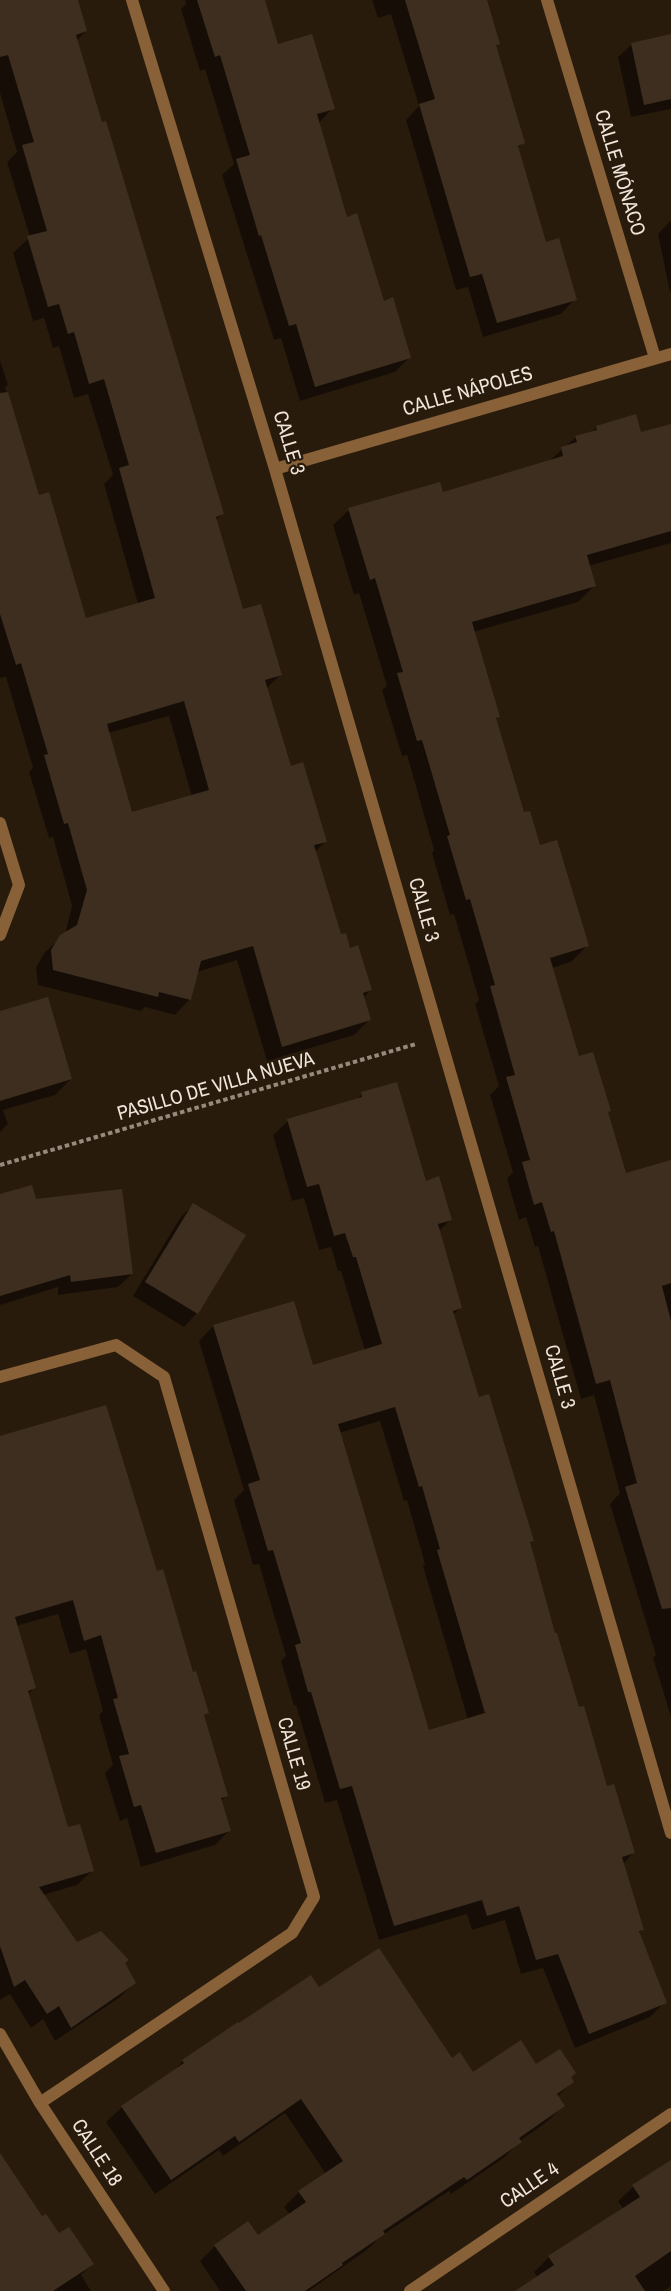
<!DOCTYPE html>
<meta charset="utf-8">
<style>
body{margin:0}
canvas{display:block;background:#291b0c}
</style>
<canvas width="671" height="2291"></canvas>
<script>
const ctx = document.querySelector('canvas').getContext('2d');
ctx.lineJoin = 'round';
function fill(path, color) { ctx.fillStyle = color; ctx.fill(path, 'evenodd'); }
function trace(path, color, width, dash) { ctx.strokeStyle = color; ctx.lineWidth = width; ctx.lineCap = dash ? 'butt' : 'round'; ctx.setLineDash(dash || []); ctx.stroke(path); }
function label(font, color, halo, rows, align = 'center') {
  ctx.font = font + ' "Archivo Narrow",sans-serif'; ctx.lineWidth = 4.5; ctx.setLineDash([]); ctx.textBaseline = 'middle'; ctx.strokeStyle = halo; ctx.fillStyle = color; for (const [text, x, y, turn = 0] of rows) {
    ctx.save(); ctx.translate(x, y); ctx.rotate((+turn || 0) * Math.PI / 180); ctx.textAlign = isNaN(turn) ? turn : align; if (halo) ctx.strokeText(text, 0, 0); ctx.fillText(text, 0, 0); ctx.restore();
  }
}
const shadow = new Path2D(`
 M 0,0 L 77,0 L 86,31 L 76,41 L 222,514 L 215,521 L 242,611 L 280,675 L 266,689 L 290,768 L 326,841 L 315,852 L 340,936 L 349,950 L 371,990 L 363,998 L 369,1020 L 354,1035 L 267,1061 L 237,960 L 197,972 L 190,999 L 175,1015 L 145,1007 L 141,1011 L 38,985 L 36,967 L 45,952 L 65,934 L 72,906 L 53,837 L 49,838 L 29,772 L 33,768 L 6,677 L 0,678 L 0,360 L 8,385 L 5,387 L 38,497 L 85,620 L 138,604 L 104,484 L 113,475 L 88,394 L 74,398 L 59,346 L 53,348 L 44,318 L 33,321 L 13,253 L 30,237 L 7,162 L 17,152 L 0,93 ZM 169,716 L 192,797 L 131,814 L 108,733 Z
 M 185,0 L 264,0 L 277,46 L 333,108 L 318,124 L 346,219 L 409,358 L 395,372 L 300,401 L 281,338 L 274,340 L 222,175 L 234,164 L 205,69 L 200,71 L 181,9 L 186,4 Z
 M 372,0 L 485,0 L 498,43 L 495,47 L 523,143 L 517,149 L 545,244 L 575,299 L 561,314 L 483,337 L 468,287 L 456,290 L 406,120 L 419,106 L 391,14 L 378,18 Z
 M 671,36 L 671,109 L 631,117 L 618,57 L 632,44 Z
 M 671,220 L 671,291 L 670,292 L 658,234 Z
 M 671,425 L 671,543 L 588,566 L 594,586 L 578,602 L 473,632 L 498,717 L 495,720 L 523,814 L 587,946 L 571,962 L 552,968 L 578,1058 L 606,1114 L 625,1175 L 671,1166 L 671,1717 L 653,1658 L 656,1655 L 610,1504 L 620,1493 L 594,1395 L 581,1399 L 538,1246 L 535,1247 L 526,1217 L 519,1220 L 507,1179 L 513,1172 L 490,1095 L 499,1086 L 475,1004 L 479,1000 L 454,914 L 450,915 L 432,853 L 434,850 L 407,755 L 402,756 L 382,690 L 387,686 L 359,593 L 354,595 L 333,525 L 349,510 L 442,494 L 547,463 L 576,437 L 590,433 L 597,427 L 640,434 Z
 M 0,1012 L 71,1079 L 55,1095 L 3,1110 L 8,1124 L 0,1132 Z
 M 362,1094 L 450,1220 L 438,1232 L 461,1307 L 453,1315 L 478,1399 L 533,1541 L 529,1544 L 554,1635 L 578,1709 L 606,1788 L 633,1853 L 623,1864 L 642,1930 L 638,1934 L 665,2002 L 650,2017 L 575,2048 L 543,1968 L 521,1974 L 505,1920 L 472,1930 L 467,1914 L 379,1940 L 337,1800 L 325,1803 L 296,1705 L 294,1706 L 281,1661 L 286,1656 L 259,1564 L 253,1565 L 234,1500 L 244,1490 L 199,1341 L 213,1326 L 312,1367 L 365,1351 L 341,1271 L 338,1271 L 331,1247 L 319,1250 L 304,1198 L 292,1201 L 273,1135 L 288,1121 L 355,1101 ZM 380,1421 L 404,1501 L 407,1500 L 425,1564 L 423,1566 L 468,1720 L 428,1732 L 339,1433 Z
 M 0,1196 L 35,1201 L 132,1274 L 118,1287 L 58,1295 L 58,1287 L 0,1305 Z
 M 193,1205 L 244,1236 L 197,1313 L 184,1327 L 133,1296 L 180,1218 Z
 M 0,1439 L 156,1573 L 207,1713 L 203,1717 L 226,1796 L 221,1801 L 229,1831 L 215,1845 L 141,1867 L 127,1818 L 120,1821 L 105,1773 L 113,1765 L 99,1715 L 103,1711 L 86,1649 L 70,1654 L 58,1614 L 16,1626 L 34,1688 L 28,1695 L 67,1829 L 92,1871 L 77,1885 L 43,1895 L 77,1944 L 124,1963 L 134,1983 L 119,1998 L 55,2041 L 43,2019 L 31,2028 L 10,1994 L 0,2000 Z
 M 319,1989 L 452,2060 L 473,2074 L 536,2066 L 569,2077 L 572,2082 L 557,2097 L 563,2106 L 548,2121 L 520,2141 L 505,2157 L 451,2194 L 449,2191 L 381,2236 L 368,2249 L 309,2291 L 220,2291 L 200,2261 L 215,2246 L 258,2237 L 290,2215 L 284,2207 L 299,2192 L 326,2174 L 285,2113 L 223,2156 L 219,2150 L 155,2194 L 106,2122 L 122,2107 L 169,2076 L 183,2061 L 237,2024 Z
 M 0,2155 L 42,2218 L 92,2264 L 81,2275 L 91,2291 L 0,2291 Z
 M 669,2163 L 671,2167 L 671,2286 L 664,2291 L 518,2291 L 538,2278 L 534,2272 L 549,2257 L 624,2210 L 618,2201 L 633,2187 Z`);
const building = new Path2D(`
 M 0,0 L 78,0 L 87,31 L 76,35 L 102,122 L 106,121 L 224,514 L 216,517 L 243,609 L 261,604 L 282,675 L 265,680 L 291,766 L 303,762 L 327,842 L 314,845 L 341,934 L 346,933 L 350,948 L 358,945 L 372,990 L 363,993 L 371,1020 L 282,1047 L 253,946 L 201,961 L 191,1000 L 159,992 L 158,997 L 53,970 L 51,950 L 60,935 L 77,925 L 87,890 L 68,823 L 64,824 L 44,755 L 48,754 L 21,663 L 16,665 L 0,614 L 0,393 L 8,392 L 39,495 L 49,492 L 86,618 L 155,598 L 119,468 L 129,465 L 104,379 L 89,384 L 74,332 L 68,334 L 59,304 L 48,307 L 27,236 L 47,231 L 22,145 L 34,142 L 8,55 L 0,57 ZM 184,701 L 209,790 L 132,812 L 107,724 Z
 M 197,0 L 265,0 L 278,44 L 312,34 L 335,109 L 317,114 L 347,217 L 357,213 L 384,301 L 393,297 L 411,358 L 315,387 L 296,324 L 289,326 L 261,235 L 259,236 L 236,159 L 250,155 L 220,55 L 215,57 Z
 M 405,0 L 487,0 L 500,44 L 496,45 L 525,143 L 518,146 L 546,242 L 559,238 L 577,300 L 497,323 L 482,274 L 470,277 L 419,104 L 435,99 Z
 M 671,34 L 671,99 L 644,105 L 631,43 Z
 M 636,414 L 641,432 L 671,424 L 671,531 L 587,555 L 596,586 L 472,622 L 500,717 L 496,718 L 524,812 L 530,811 L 540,845 L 557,840 L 589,946 L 550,958 L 579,1056 L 593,1052 L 611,1111 L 608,1112 L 626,1173 L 671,1160 L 671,1283 L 662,1286 L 671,1321 L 671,1608 L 662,1609 L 625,1487 L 637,1483 L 610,1380 L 596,1384 L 554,1231 L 551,1232 L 542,1202 L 534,1205 L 522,1162 L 530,1160 L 506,1077 L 515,1075 L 490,986 L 495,985 L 470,899 L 466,900 L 447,836 L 450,835 L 422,740 L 417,741 L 397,673 L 403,672 L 375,578 L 370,580 L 348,508 L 440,482 L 443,492 L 563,456 L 561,447 L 577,442 L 575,436 L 597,430 L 596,426 Z
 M 48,997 L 72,1079 L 0,1101 L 0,1011 Z
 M 397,1082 L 426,1181 L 439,1176 L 452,1220 L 438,1224 L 462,1308 L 453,1311 L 479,1397 L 489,1394 L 534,1541 L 530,1542 L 555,1633 L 557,1633 L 579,1707 L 584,1706 L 607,1786 L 614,1784 L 635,1853 L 622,1857 L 644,1930 L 639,1931 L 667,2003 L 589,2034 L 558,1954 L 536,1960 L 519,1906 L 487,1916 L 482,1900 L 394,1926 L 352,1786 L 340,1789 L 311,1692 L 308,1692 L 295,1645 L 301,1643 L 273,1550 L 268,1551 L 248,1484 L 260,1480 L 213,1325 L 294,1301 L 313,1365 L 382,1344 L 356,1257 L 353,1257 L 345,1233 L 334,1236 L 319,1184 L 307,1187 L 287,1119 L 362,1097 L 361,1092 ZM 395,1407 L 419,1487 L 422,1486 L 440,1549 L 437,1550 L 485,1713 L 429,1730 L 338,1424 Z
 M 32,1185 L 36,1199 L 122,1189 L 133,1274 L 71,1282 L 70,1275 L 0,1296 L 0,1194 Z
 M 193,1203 L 246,1235 L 198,1314 L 145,1282 Z
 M 106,1405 L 157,1571 L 163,1569 L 193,1672 L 196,1671 L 209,1713 L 204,1715 L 228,1796 L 221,1798 L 231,1831 L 156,1853 L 141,1805 L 134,1807 L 119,1756 L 129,1754 L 113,1699 L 118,1698 L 101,1635 L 84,1641 L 73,1600 L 15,1617 L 36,1688 L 28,1691 L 68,1827 L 80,1824 L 94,1871 L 39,1887 L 77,1942 L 101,1931 L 129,1960 L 125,1963 L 136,1983 L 71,2028 L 59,2006 L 47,2014 L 25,1980 L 14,1987 L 0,1946 L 0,1436 Z
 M 379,1948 L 452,2058 L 460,2052 L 473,2072 L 521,2040 L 536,2064 L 560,2049 L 576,2073 L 571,2077 L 574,2082 L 557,2094 L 565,2106 L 519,2138 L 522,2142 L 467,2180 L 464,2177 L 383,2231 L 385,2234 L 342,2263 L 343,2265 L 305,2291 L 246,2291 L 214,2245 L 248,2221 L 258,2235 L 306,2202 L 298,2191 L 343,2161 L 301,2099 L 239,2142 L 235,2136 L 171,2180 L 121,2106 L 184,2063 L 182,2060 L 238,2022 L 239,2023 L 311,1975 L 319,1987 Z
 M 0,2153 L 42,2216 L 46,2214 L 59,2233 L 69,2227 L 94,2264 L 53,2291 L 0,2291 Z
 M 671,2160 L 671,2251 L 635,2276 L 645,2291 L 515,2291 L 554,2265 L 548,2256 L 640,2197 L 632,2185 Z`);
const path = new Path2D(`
 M 0,1165 L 416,1044`);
const minor = new Path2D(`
 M 132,0 L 275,469 L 671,1833
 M 547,0 L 655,358
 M 275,469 L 671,354
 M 0,823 L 19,885 L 0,935
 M 0,1377 L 116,1345 L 164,1377 L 314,1897 L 292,1933 L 40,2103
 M 0,2034 L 40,2103 L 164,2291
 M 410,2291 L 671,2114`);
const streetNames = [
 ["CALLE MÓNACO",619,173,73],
 ["CALLE NÁPOLES",468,392,-16],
 ["CALLE 3",288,443,73],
 ["CALLE 3",423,910,74],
 ["PASILLO DE VILLA NUEVA",216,1087,-16],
 ["CALLE 3",559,1377,74],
 ["CALLE 19",293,1754,74],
 ["CALLE 18",96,2153,57],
 ["CALLE 4",530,2186,-34]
];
fill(shadow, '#0007');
fill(building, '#3d2e1f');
trace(path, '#958a7d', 4, [4.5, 3]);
trace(minor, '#886138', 12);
label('20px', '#efe5db', '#291b0c', streetNames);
</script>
